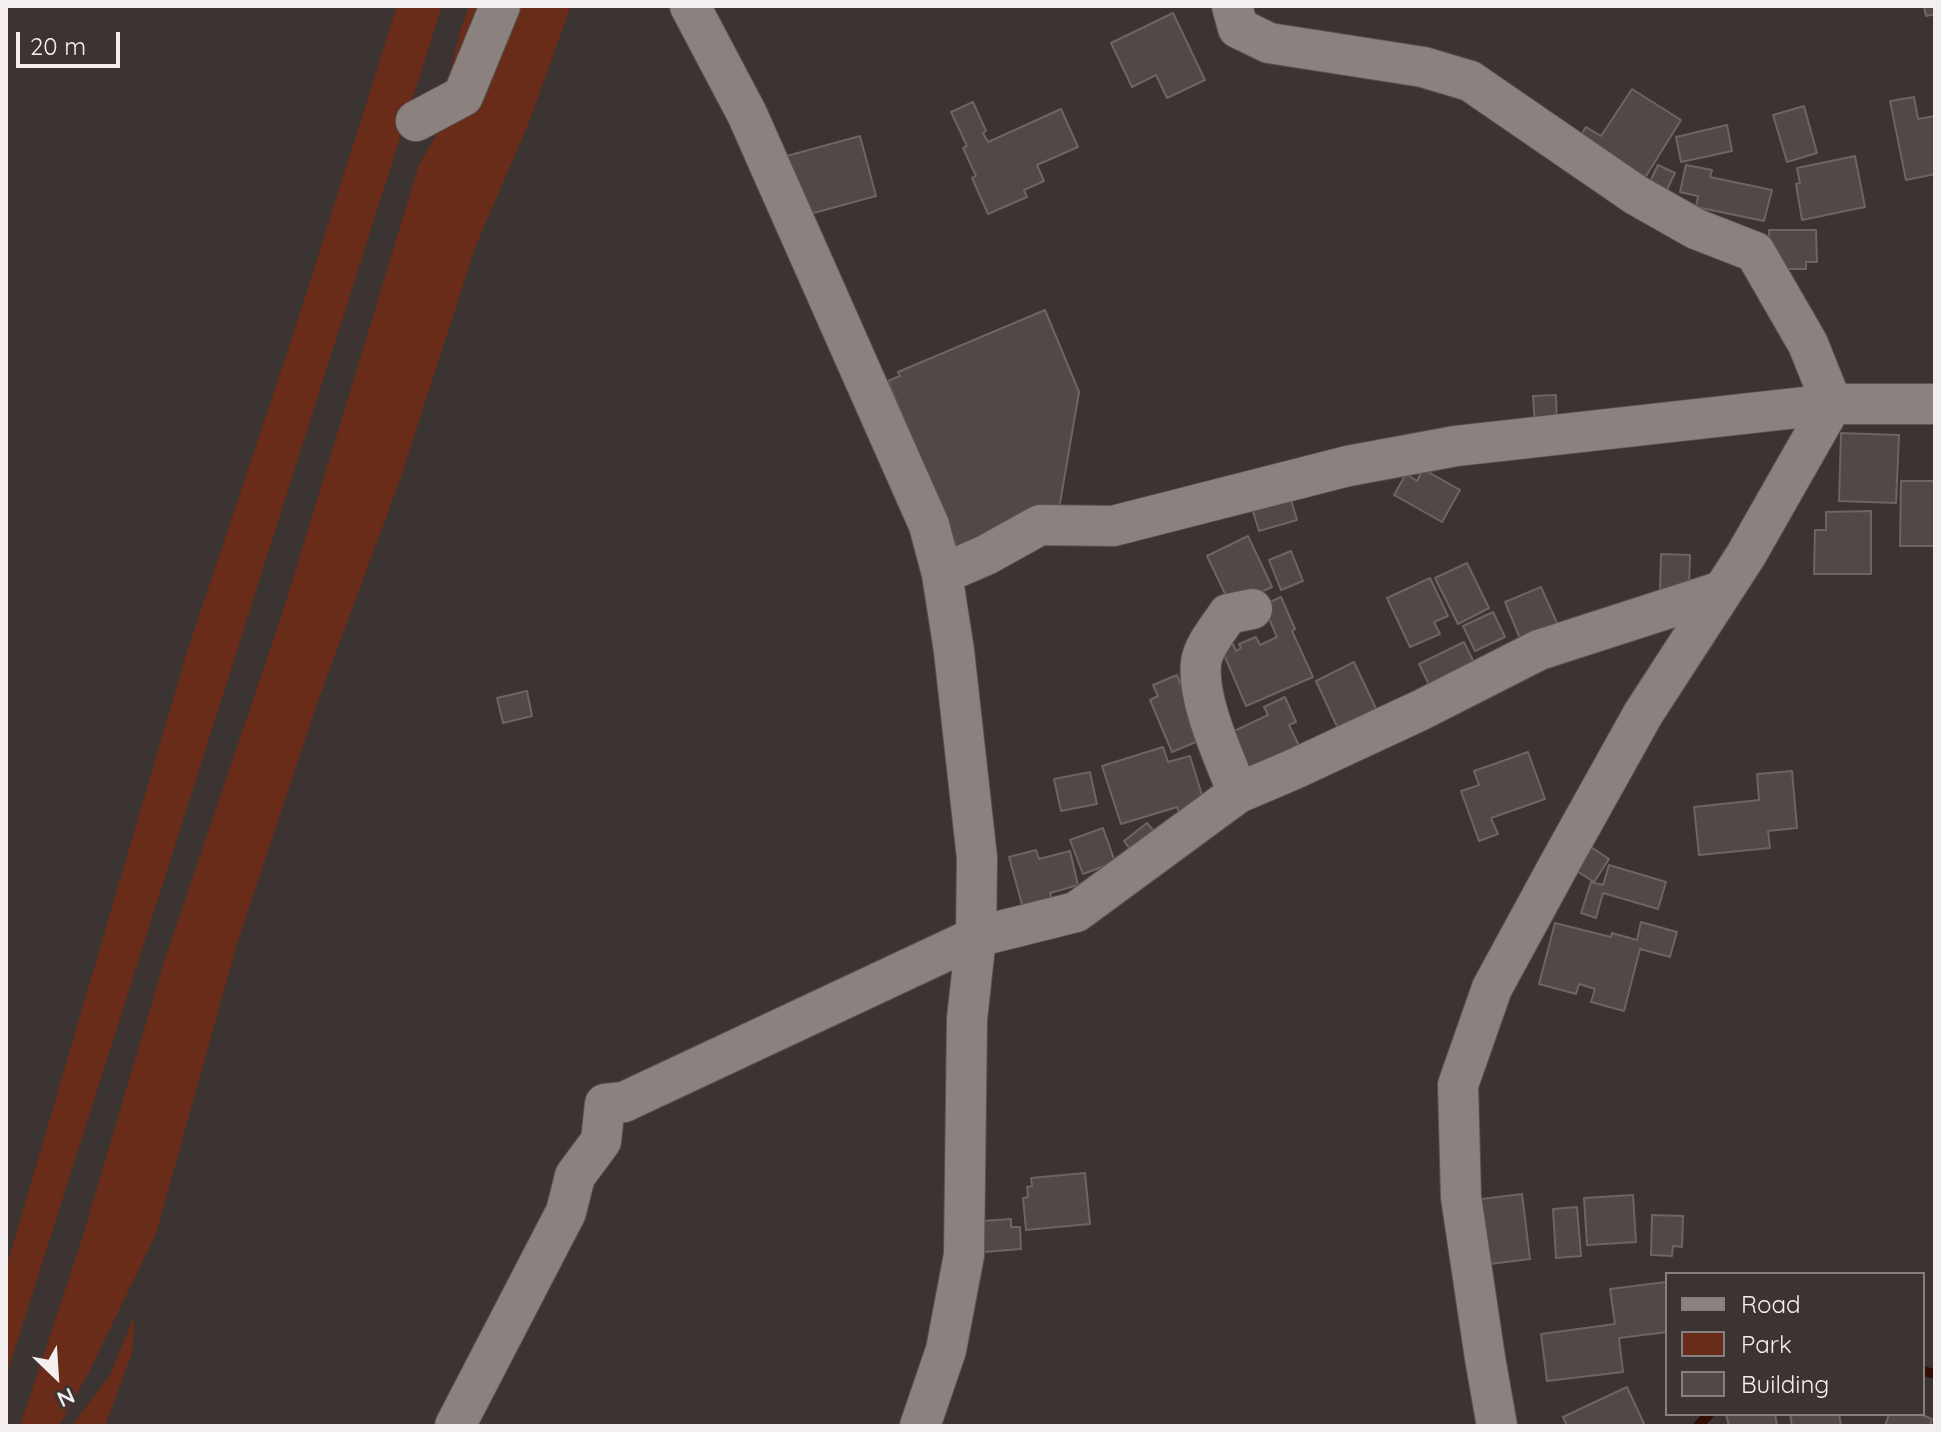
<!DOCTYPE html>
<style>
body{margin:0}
#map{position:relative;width:1941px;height:1432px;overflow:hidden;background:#3b3432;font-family:Quicksand,sans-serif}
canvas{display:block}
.frame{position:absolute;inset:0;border:8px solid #f4efee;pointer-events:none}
.legend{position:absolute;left:1665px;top:1272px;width:260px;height:144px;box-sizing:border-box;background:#3b3432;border:2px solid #857f7d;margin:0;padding:10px 14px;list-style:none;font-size:24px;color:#f4efee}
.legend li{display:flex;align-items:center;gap:16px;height:40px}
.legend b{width:40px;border:2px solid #857f7d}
.north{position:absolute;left:16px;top:1336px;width:80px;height:80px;-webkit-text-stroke:6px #3b3432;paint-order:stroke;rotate:155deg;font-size:22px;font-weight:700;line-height:32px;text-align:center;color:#f4efee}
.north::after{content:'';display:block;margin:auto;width:28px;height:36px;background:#f4efee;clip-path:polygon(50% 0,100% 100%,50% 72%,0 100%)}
.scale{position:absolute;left:16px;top:32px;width:104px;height:36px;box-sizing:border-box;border:4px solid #f4efee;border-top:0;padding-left:10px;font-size:24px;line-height:28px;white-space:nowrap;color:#f4efee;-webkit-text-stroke:6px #3b3432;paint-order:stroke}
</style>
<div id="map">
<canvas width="1941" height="1432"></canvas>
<div class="frame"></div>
<ul class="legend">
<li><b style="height:10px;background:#8b8280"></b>Road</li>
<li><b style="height:22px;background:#682c19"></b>Park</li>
<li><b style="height:22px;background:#504946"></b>Building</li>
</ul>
<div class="north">N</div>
<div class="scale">20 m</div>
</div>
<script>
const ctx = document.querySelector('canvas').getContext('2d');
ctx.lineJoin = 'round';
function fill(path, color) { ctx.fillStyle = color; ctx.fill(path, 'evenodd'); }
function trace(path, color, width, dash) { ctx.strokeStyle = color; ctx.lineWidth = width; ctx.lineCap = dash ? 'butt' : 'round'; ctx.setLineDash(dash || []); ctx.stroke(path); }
const green = new Path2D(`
 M 397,6 L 442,6 L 6,1377 L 6,1268 L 186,655 L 294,332 Z
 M 469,6 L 494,6 L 446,88 L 460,32 Z
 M 509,6 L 571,6 L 528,125 L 476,245 L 400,480 L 319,698 L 237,944 L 156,1234 L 89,1372 L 59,1426 L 20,1426 L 80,1245 L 164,962 L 284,608 L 419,165 Z
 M 135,1314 L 132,1353 L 105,1426 L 72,1426 L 110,1375 Z`);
const stream = new Path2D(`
 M 1923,1371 L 1935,1374
 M 1698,1426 L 1709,1414`);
const building = new Path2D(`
 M 1924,6 L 1935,6 L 1935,14 L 1926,16 Z
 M 1173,13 L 1205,80 L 1167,98 L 1156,75 L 1132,87 L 1111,43 Z
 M 1632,89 L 1681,120 L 1641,184 L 1576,143 L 1586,127 L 1601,136 Z
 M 1914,97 L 1918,119 L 1935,116 L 1935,174 L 1906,180 L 1890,101 Z
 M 973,102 L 986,131 L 983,133 L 988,142 L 1061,109 L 1078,147 L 1037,165 L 1044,181 L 1024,190 L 1027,197 L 988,214 L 972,178 L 976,176 L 963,148 L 967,146 L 951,112 Z
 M 1804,106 L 1817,153 L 1787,162 L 1773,115 Z
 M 1727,125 L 1732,151 L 1681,162 L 1676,137 Z
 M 860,136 L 876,196 L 799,217 L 783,157 Z
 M 1855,156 L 1865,207 L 1802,220 L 1796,184 L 1800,183 L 1797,168 Z
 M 1658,165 L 1675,173 L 1662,200 L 1645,192 Z
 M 1686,165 L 1712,170 L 1710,177 L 1772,190 L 1764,221 L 1696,207 L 1698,196 L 1680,192 Z
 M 1769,230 L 1816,230 L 1817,262 L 1806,262 L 1806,269 L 1770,269 Z
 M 1045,310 L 1079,392 L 1059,509 L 959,552 L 888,381 L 900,376 L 898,372 Z
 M 1556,395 L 1557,427 L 1535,427 L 1533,396 Z
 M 1841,433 L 1899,435 L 1896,503 L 1839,501 Z
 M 1423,469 L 1460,490 L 1442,522 L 1394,495 L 1406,474 L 1417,481 Z
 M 1901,481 L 1935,481 L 1935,546 L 1900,546 Z
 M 1289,493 L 1297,520 L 1259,531 L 1251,505 Z
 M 1871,511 L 1871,574 L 1814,574 L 1815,530 L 1826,530 L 1826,512 Z
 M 1248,536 L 1272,587 L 1231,606 L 1207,556 Z
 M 1291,551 L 1303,581 L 1281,590 L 1269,560 Z
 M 1661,554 L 1690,555 L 1689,590 L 1660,589 Z
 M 1467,563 L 1489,608 L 1458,624 L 1435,578 Z
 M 1430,578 L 1448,616 L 1434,622 L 1440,634 L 1410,647 L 1387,598 Z
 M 1541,587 L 1561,632 L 1524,648 L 1505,602 Z
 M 1281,597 L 1295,629 L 1292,631 L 1313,677 L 1246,706 L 1220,645 L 1231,640 L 1236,651 L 1241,648 L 1239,644 L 1256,637 L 1260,645 L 1277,637 L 1263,605 Z
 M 1493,612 L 1505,637 L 1475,651 L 1463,626 Z
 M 1464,642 L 1479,673 L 1434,695 L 1419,664 Z
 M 1354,662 L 1379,715 L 1340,733 L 1316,681 Z
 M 1177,675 L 1203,739 L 1172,752 L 1150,700 L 1158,696 L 1153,685 Z
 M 527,691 L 532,716 L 503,723 L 497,698 Z
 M 1285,697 L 1296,722 L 1289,725 L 1302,752 L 1250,776 L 1230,733 L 1268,715 L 1264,707 Z
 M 1163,747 L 1168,762 L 1190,756 L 1205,805 L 1179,813 L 1177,807 L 1121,824 L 1102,766 Z
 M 1528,752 L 1545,799 L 1491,818 L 1498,834 L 1479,841 L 1461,791 L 1479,785 L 1474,771 Z
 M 1792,771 L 1797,828 L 1768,831 L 1770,848 L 1699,855 L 1694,807 L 1759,800 L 1757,774 Z
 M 1090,772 L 1097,804 L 1061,811 L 1054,779 Z
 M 1147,823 L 1159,837 L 1135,856 L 1124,841 Z
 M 1103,828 L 1115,862 L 1083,874 L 1070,840 Z
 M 1585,843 L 1609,859 L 1594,882 L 1569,866 Z
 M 1036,850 L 1039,859 L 1070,851 L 1078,885 L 1050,893 L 1055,911 L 1026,919 L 1009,857 Z
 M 1609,865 L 1666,882 L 1658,909 L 1603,893 L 1596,918 L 1581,913 L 1591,882 L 1603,885 Z
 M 1641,922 L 1677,932 L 1670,957 L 1640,949 L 1624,1011 L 1591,1002 L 1595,989 L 1579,984 L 1576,994 L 1539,984 L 1555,923 L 1611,937 L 1612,933 L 1637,940 Z
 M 1085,1173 L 1090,1224 L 1026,1230 L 1023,1198 L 1028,1197 L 1027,1187 L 1032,1186 L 1031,1178 Z
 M 1522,1194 L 1530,1259 L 1474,1266 L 1466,1201 Z
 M 1633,1195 L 1636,1242 L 1587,1245 L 1584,1198 Z
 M 1577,1207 L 1581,1256 L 1556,1258 L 1553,1209 Z
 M 1652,1215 L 1683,1216 L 1682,1247 L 1673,1246 L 1672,1256 L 1651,1255 Z
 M 1011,1219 L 1011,1227 L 1020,1227 L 1021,1249 L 984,1252 L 982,1221 Z
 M 1666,1282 L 1667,1332 L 1619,1338 L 1623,1372 L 1547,1381 L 1541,1334 L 1615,1324 L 1610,1289 Z
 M 1627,1387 L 1645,1426 L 1567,1426 L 1563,1417 Z
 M 1726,1414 L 1775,1414 L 1777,1426 L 1729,1426 Z
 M 1790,1414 L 1839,1414 L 1841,1426 L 1792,1426 Z
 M 1889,1414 L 1920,1414 L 1932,1419 L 1930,1426 L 1885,1426 Z`);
const minor = new Path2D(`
 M 690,6 L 747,114 L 929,525 L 942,574 L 954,651 L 977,858 L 976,937 L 967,1019 L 964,1255 L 946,1350 L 920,1426
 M 1232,6 L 1238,28 L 1269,43 L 1423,67 L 1470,81 L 1636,195 L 1696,229 L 1755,252 L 1808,344 L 1832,404
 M 416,121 L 463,96 L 500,6
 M 942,574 L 986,555 L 1040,525 L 1113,526 L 1348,466 L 1456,446 L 1832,404 L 1935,404
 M 1238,793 C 1224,757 1197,701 1201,663 C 1203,646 1219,628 1228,614 L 1252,609
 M 455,1426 L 566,1212 L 575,1176 L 601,1141 L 605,1104 L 624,1102 L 976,937 L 1076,912 L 1238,793 L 1292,770 L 1421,710 L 1539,650 L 1722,591
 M 1497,1426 L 1485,1358 L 1461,1197 L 1458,1085 L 1492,988 L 1560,863 L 1643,714 L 1746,555 L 1832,404`);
fill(green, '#682c19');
trace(stream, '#310d03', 10);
fill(building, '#504946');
trace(building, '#6c6562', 2);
trace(minor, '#595351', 42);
trace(minor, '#8b8280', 40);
</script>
